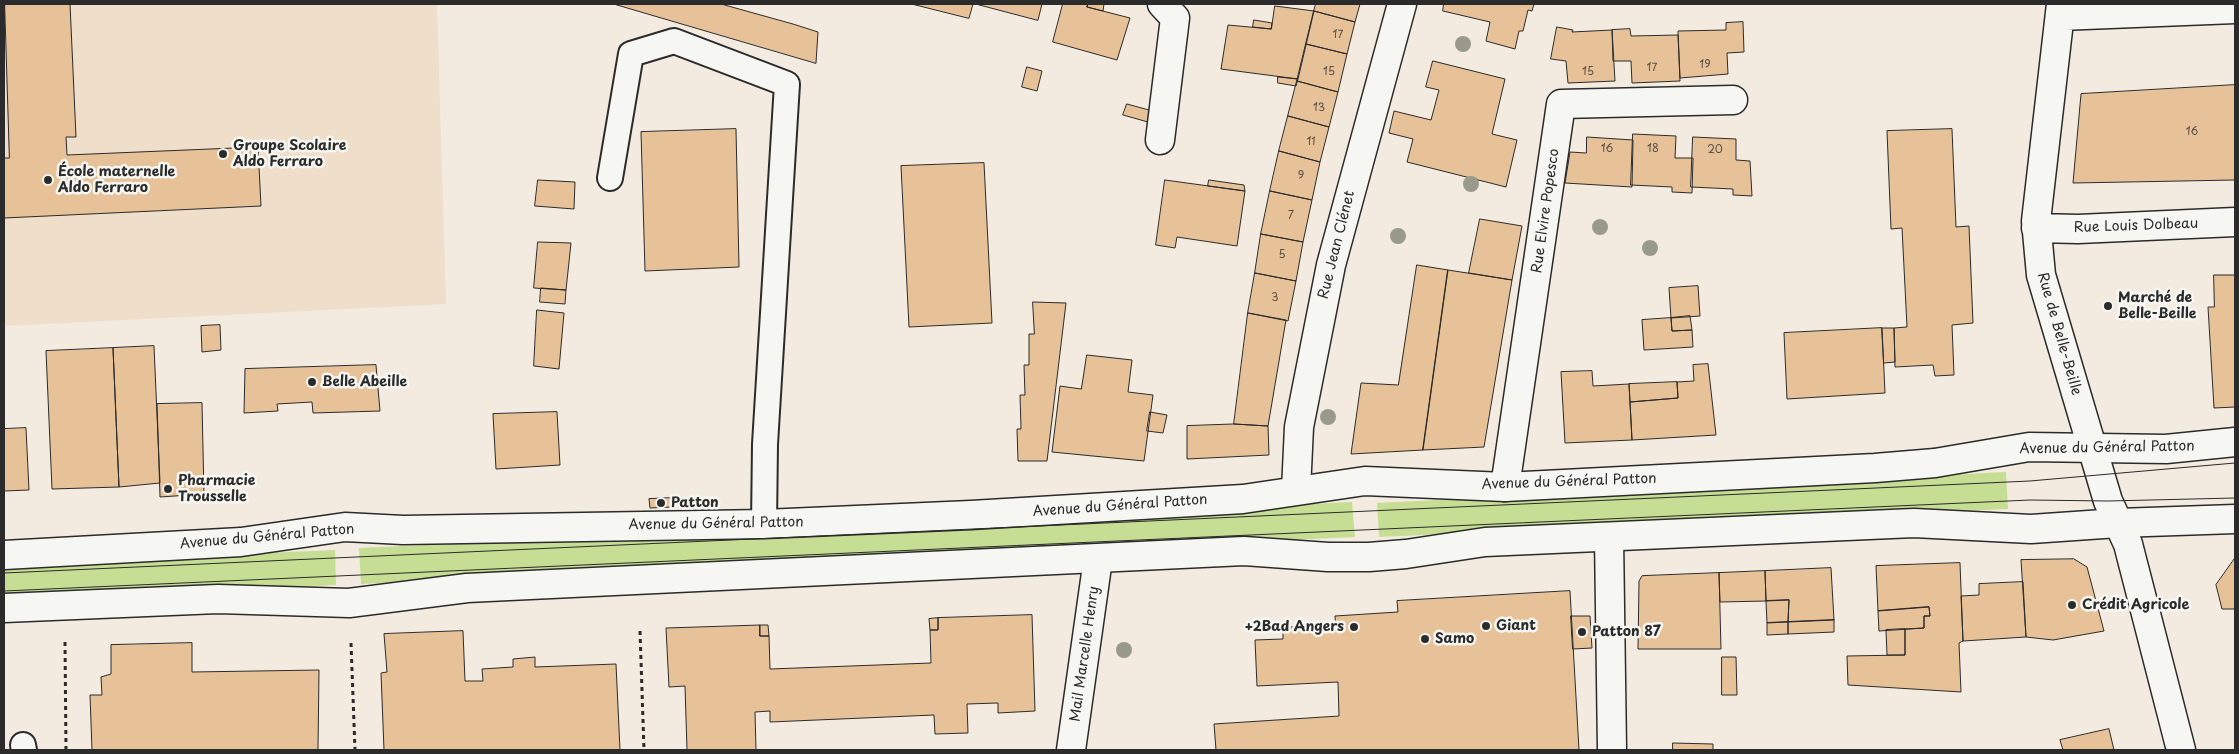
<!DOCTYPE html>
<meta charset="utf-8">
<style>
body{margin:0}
#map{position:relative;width:2239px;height:754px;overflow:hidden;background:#f3ebe0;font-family:"Playpen Sans",sans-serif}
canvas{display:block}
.frame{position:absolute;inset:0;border:5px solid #2b2b2b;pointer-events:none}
</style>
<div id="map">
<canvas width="2239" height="754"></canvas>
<div class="frame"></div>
</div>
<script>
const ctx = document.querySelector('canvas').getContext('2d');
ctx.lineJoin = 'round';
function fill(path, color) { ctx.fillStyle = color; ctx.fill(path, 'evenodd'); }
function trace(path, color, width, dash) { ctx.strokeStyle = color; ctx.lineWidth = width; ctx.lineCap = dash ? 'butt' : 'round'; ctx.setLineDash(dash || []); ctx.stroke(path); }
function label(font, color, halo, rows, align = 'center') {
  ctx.font = font + ' "Playpen Sans",sans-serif'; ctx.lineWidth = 5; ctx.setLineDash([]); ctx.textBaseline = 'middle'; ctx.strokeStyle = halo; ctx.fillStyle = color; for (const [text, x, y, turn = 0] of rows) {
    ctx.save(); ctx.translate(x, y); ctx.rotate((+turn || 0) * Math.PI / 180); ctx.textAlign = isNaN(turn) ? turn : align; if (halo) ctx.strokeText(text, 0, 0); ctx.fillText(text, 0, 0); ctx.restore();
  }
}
const built = new Path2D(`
 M 4,4 L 437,4 L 446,304 L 4,326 Z`);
const green = new Path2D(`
 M 2006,472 L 2008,509 L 1379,537 L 1377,503 Z
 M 1352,502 L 1355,537 L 361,584 L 359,548 Z
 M 335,550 L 336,585 L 4,600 L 4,564 Z`);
const building = new Path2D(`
 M 5,4 L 70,4 L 76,137 L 66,137 L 67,155 L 258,147 L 261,206 L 4,218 L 4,158 L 9,158 Z
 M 614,4 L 721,4 L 793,24 L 818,32 L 816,63 Z
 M 912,4 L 973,4 L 969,18 Z
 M 976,4 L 1042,4 L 1038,20 Z
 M 1063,4 L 1088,4 L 1087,7 L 1130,18 L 1117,60 L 1053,42 Z
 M 1088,4 L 1104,4 L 1103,11 L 1087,7 Z
 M 1316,4 L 1360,4 L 1355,22 L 1314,11 Z
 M 1444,4 L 1534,4 L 1532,11 L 1528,10 L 1523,31 L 1519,31 L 1515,49 L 1486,41 L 1490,22 L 1443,11 Z
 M 1275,6 L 1314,11 L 1298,79 L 1221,69 L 1228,25 L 1271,29 Z
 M 1314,11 L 1355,22 L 1347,54 L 1306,44 Z
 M 1254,20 L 1272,23 L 1271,29 L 1253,27 Z
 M 1743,22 L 1744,52 L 1727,53 L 1728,74 L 1680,78 L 1678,31 L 1726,30 L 1726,23 Z
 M 1557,27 L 1573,30 L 1572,32 L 1612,30 L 1615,81 L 1568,83 L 1566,61 L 1551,59 Z
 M 1630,29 L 1631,36 L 1678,35 L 1680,81 L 1632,83 L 1631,61 L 1613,61 L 1612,30 Z
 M 1306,44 L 1347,54 L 1338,92 L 1297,81 Z
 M 1433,61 L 1505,79 L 1492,134 L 1517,140 L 1506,187 L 1407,162 L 1413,139 L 1389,133 L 1394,111 L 1431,120 L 1439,90 L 1426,87 Z
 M 1027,67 L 1042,71 L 1037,91 L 1022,87 Z
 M 1278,77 L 1298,79 L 1296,86 L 1278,83 Z
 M 1297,81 L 1338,92 L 1329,127 L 1288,116 Z
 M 2235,85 L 2235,180 L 2073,183 L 2081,94 Z
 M 1127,104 L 1149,110 L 1148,122 L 1123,115 Z
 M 1288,116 L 1329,127 L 1320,162 L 1279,151 Z
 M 736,129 L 739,267 L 645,271 L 641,132 Z
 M 1952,129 L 1956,227 L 1969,226 L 1973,323 L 1952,325 L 1954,375 L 1935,376 L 1933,365 L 1895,367 L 1894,328 L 1907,327 L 1902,228 L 1891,229 L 1887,131 Z
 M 1633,134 L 1676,136 L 1675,158 L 1693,158 L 1692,193 L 1672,192 L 1672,187 L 1631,185 Z
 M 1587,137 L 1633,140 L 1632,187 L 1565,183 L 1570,152 L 1586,153 Z
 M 1693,137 L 1736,139 L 1736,160 L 1750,161 L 1752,196 L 1733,195 L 1733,189 L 1691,187 Z
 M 1279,151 L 1320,162 L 1312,200 L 1270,191 Z
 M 984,163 L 992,323 L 909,327 L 901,166 Z
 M 538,180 L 575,182 L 574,209 L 535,206 Z
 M 1165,180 L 1245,191 L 1237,246 L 1177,237 L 1175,248 L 1156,245 Z
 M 1209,180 L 1244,185 L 1245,191 L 1208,186 Z
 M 1270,191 L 1312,200 L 1303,242 L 1261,234 Z
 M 1480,219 L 1522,226 L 1512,280 L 1469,273 Z
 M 1261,234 L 1303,242 L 1296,281 L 1255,273 Z
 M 538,242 L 571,243 L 566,290 L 534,288 Z
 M 1417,265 L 1448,270 L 1423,450 L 1351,454 L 1361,383 L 1398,385 Z
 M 1448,270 L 1512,280 L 1484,447 L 1423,450 Z
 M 1255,273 L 1296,281 L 1288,321 L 1248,313 Z
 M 2214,275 L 2235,275 L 2235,407 L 2214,408 L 2208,307 L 2214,307 Z
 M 1698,286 L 1700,316 L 1671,318 L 1669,288 Z
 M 541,288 L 566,290 L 565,304 L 540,302 Z
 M 1033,302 L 1066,303 L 1047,461 L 1018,461 L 1017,429 L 1021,429 L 1020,395 L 1025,395 L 1024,365 L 1029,365 L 1029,334 L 1034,334 Z
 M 537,310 L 564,313 L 559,369 L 534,366 Z
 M 1248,313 L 1286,320 L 1268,426 L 1234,424 Z
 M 1690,316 L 1692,330 L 1672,331 L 1671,318 Z
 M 1671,318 L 1672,331 L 1692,330 L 1693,347 L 1644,350 L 1642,320 Z
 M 220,325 L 221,350 L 202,352 L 201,326 Z
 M 1882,328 L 1894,328 L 1895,362 L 1884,363 Z
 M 1882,328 L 1885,393 L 1787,399 L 1784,333 Z
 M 154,346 L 160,483 L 119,487 L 113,348 Z
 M 113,348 L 119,487 L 52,489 L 46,351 Z
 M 1087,355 L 1132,360 L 1128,392 L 1153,395 L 1144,461 L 1052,452 L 1060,386 L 1081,389 Z
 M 1708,364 L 1716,435 L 1632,440 L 1630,402 L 1678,398 L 1677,382 L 1694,381 L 1693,365 Z
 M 376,365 L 380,411 L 313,413 L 312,402 L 277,404 L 278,411 L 244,413 L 245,369 Z
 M 1592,371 L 1593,386 L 1629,384 L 1632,440 L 1565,443 L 1561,372 Z
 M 1677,382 L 1678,398 L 1630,402 L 1629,384 Z
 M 202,403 L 204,494 L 160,497 L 157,404 Z
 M 557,412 L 560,465 L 496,469 L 493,414 Z
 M 1150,412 L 1167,415 L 1163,433 L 1147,431 Z
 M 1234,424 L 1268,426 L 1269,455 L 1187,459 L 1187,426 Z
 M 26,428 L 29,490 L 4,491 L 4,429 Z
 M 672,498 L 672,507 L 650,508 L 649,499 Z
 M 2235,558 L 2235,609 L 2222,609 L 2216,585 Z
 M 2074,559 L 2087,567 L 2104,631 L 2053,640 L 2026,637 L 2021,560 Z
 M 1960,563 L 1963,641 L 1959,643 L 1961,692 L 1848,685 L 1847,656 L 1905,655 L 1905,629 L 1924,628 L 1924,616 L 1930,616 L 1929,607 L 1878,611 L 1876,566 Z
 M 1831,568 L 1834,620 L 1788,622 L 1789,600 L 1766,601 L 1765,571 Z
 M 1765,571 L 1766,601 L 1720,602 L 1719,573 Z
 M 1719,573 L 1721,649 L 1638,649 L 1639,581 L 1642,576 Z
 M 2023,582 L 2026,637 L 1963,641 L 1961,596 L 1979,595 L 1979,584 Z
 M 1570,591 L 1579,750 L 1216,750 L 1214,724 L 1339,716 L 1338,682 L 1257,686 L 1255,640 L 1283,639 L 1283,627 L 1313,627 L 1313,631 L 1336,630 L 1335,616 L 1398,612 L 1397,601 Z
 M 1789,600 L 1788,622 L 1767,623 L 1766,601 Z
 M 1929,607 L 1930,616 L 1924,616 L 1924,628 L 1879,631 L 1878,611 Z
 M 1032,615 L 1035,711 L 998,713 L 998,703 L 967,704 L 968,733 L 935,734 L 934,715 L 770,722 L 770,711 L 755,712 L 756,750 L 687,750 L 685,686 L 669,687 L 666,628 L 760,625 L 760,636 L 769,636 L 770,669 L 931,663 L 930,630 L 938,630 L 938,618 Z
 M 1571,616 L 1590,616 L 1592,648 L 1573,649 Z
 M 938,618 L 938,630 L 930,630 L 929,619 Z
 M 1834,620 L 1834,632 L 1788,634 L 1788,622 Z
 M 1788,622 L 1788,634 L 1767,635 L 1767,623 Z
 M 760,625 L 768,625 L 769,636 L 760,636 Z
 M 1905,629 L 1905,655 L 1887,655 L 1886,630 Z
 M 463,631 L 465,681 L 483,681 L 482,669 L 513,667 L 513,659 L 535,657 L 535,667 L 616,664 L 620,750 L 384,750 L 381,673 L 387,672 L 384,634 Z
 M 192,643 L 192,672 L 319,670 L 318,750 L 92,750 L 90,695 L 102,695 L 101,677 L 111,674 L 111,645 Z
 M 1722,657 L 1736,657 L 1737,695 L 1722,695 Z
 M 2109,729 L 2114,750 L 2063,750 L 2060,740 Z
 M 1673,743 L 1713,744 L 1713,750 L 1673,750 Z`);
const path = new Path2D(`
 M 640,631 L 644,750
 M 65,642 L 66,750
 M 351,643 L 355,750`);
const lane = new Path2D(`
 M 610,178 L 631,54 L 674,41 L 787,84 L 765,444 L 764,524
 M 23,745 L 24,750`);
const street = new Path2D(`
 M 2061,4 L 2036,221 L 2041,275 L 2108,501 L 2128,544 L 2181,750
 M 2060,16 L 2235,9
 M 1160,140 L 1175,18 L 1162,4
 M 2036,228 L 2078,229 L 2235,222
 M 1505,487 L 1561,104 L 1733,100
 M 1296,490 L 1299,427 L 1331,265 L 1402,4
 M 1609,537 L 1612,750
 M 1071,750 L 1098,559`);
const secondary = new Path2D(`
 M 4,555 L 241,542 L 345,527 L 403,530 L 764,524 L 971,515 L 1243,499 L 1365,481 L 1505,487 L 1875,468 L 1935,463 L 2029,447 L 2166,449 L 2235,442
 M 4,608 L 218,599 L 349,603 L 467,588 L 1244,551 L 1328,557 L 1369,557 L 1406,554 L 1485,542 L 1914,523 L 2031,529 L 2118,523 L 2235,519`);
const tram = new Path2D(`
 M 4,573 L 2030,481 L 2235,463
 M 4,591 L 2030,500 L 2108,501 L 2235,498`);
const trees = [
 [1463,44],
 [1471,184],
 [1600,227],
 [1398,236],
 [1650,248],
 [1328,417],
 [1124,650]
];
const markers = [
 [223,154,5,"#2b2b2b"],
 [48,180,5,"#2b2b2b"],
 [2108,306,5,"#2b2b2b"],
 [312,382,5,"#2b2b2b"],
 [168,489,5,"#2b2b2b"],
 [661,503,5,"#2b2b2b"],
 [2072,605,5,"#2b2b2b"],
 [1486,626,5,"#2b2b2b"],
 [1354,627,5,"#2b2b2b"],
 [1582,632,5,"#2b2b2b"],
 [1425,639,5,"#2b2b2b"]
];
const numberNames = [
 ["17",1338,35],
 ["19",1705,65],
 ["17",1652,68],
 ["15",1329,72],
 ["15",1588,72],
 ["13",1319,108],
 ["16",2192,132],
 ["11",1311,142],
 ["16",1607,149],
 ["18",1653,149],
 ["20",1715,150],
 ["9",1301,176],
 ["7",1291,216],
 ["5",1282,255],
 ["3",1275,298]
];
const poiNames = [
 ["Groupe Scolaire",233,146],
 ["Aldo Ferraro",233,162],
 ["École maternelle",58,172],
 ["Aldo Ferraro",58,188],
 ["Marché de",2118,298],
 ["Belle-Beille",2118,314],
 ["Belle Abeille",322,382],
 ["Pharmacie",178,481],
 ["Trousselle",178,497],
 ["Patton",671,503],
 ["Crédit Agricole",2082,605],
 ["Giant",1496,626],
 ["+2Bad Angers",1344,627,"right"],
 ["Patton 87",1592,632],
 ["Samo",1435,639]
];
const streetNames = [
 ["Rue Elvire Popesco",1546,211,-82],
 ["Rue Louis Dolbeau",2136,226,-2],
 ["Rue Jean Clénet",1337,245,-76],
 ["Rue de Belle-Beille",2059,334,74],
 ["Avenue du Général Patton",2107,448,-1],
 ["Avenue du Général Patton",1569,482,-2],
 ["Avenue du Général Patton",1120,506,-4],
 ["Avenue du Général Patton",716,524,-1],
 ["Avenue du Général Patton",267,537,-5],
 ["Mail Marcelle Henry",1085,654,-82]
];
fill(built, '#efdeca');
fill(green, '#c6de94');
fill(building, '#e7c197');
trace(building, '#2b2b2b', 1);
trace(lane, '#2b2b2b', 28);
trace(street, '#2b2b2b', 31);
trace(secondary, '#2b2b2b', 31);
trace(path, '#2b2b2b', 3, [4, 4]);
trace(lane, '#f6f6f2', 24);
trace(street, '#f6f6f2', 28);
trace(secondary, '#f6f6f2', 28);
trace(tram, '#2b2b2b', 1);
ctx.fillStyle = '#9a9a8b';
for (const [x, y] of trees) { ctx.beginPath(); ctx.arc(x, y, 8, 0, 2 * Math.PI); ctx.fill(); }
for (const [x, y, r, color] of markers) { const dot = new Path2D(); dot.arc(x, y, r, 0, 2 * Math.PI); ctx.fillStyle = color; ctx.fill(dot); trace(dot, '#f6f6f2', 2); }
label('11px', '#5a5046', null, numberNames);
label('bold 14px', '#2b2b2b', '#f6f6f2', poiNames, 'left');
label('14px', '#2b2b2b', '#f6f6f2', streetNames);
</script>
